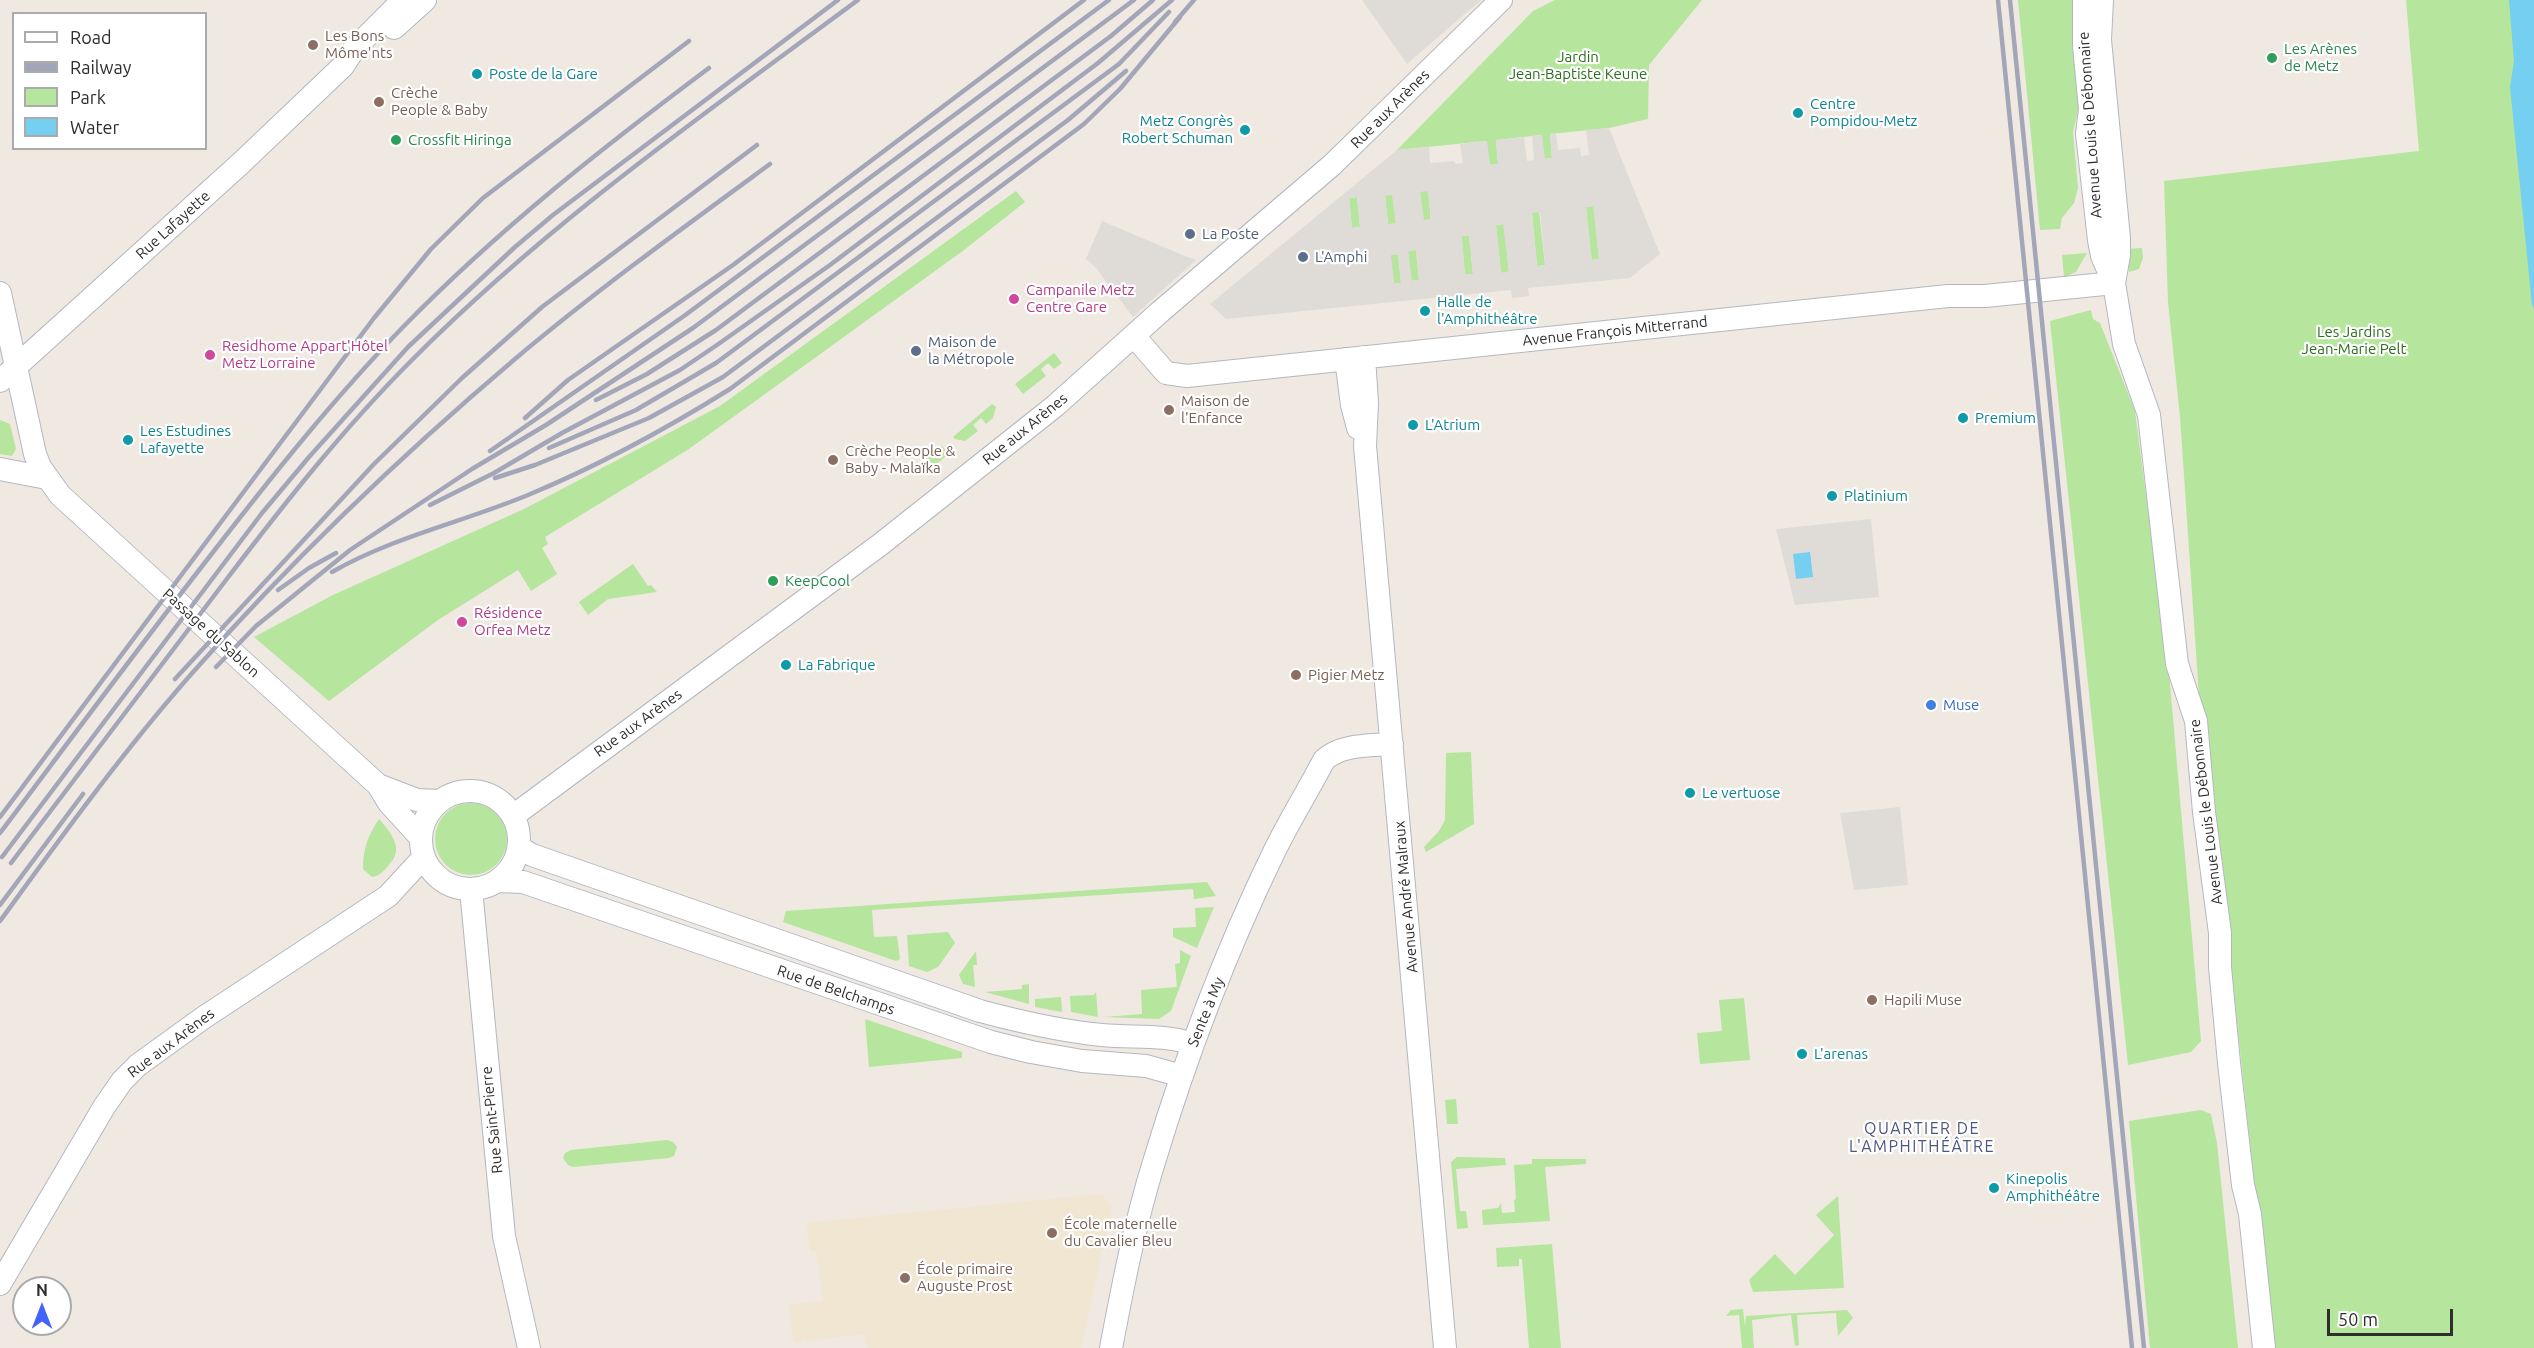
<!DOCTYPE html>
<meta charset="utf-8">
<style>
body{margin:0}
#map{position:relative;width:2534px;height:1348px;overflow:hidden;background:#efe9e1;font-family:Ubuntu,sans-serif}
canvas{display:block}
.legend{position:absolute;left:12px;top:12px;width:195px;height:138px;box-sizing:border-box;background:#fff;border:2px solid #ababab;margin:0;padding:8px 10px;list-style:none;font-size:18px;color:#2e2e2e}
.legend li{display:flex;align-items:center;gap:12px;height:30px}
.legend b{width:30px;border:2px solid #ababab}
.north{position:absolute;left:12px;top:1276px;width:60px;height:60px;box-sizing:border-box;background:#fff;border:2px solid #ababab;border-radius:50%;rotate:0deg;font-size:16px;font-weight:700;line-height:24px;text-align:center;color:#2e2e2e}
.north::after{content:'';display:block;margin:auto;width:21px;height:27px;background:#4264fb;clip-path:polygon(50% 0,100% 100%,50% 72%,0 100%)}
.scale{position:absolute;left:2327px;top:1309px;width:126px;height:27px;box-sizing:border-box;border:3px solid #2e2e2e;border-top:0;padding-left:8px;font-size:18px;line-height:21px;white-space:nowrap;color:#2e2e2e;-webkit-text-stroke:4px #fff;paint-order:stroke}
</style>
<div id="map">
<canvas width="2534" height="1348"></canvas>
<ul class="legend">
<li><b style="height:8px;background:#fff"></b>Road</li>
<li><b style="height:8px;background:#a3a6b8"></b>Railway</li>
<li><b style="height:16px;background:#b6e59e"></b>Park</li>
<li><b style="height:16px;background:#75cff0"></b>Water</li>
</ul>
<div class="north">N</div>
<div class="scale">50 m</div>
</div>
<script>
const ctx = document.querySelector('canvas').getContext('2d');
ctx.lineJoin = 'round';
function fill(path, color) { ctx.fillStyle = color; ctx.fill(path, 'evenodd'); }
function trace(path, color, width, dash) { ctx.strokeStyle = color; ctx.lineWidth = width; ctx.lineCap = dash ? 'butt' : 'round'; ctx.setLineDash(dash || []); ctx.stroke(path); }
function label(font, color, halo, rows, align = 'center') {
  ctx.font = font + ' Ubuntu,sans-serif'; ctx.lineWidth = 4.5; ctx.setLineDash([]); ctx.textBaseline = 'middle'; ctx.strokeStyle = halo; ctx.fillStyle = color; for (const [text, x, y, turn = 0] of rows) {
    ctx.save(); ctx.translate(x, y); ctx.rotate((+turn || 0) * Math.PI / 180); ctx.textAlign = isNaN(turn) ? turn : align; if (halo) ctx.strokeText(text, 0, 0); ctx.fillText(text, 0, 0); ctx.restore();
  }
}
const education = new Path2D(`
 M 1101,1194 L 1112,1207 L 1081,1348 L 867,1348 L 865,1334 L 806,1341 L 805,1339 L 801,1339 L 801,1341 L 794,1343 L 789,1305 L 823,1301 L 816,1251 L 810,1251 L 806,1223 Z`);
const green = new Path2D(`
 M 1555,0 L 1702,0 L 1649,65 L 1648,119 L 1609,128 L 1550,134 L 1552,158 L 1544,159 L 1541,135 L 1496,140 L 1498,164 L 1490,165 L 1486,141 L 1397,150 L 1533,11 Z
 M 2018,0 L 2073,0 L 2079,106 L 2073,132 L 2078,188 L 2074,203 L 2062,218 L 2060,229 L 2040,230 Z
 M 2406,0 L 2534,0 L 2534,1348 L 2272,1348 L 2206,733 L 2199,696 L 2180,417 L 2168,302 L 2164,181 L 2419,151 Z
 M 1428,190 L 1431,220 L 1423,220 L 1420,191 Z
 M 1016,191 L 1025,202 L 964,250 L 689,449 L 545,537 L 548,544 L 542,548 L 557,574 L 531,591 L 518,570 L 438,620 L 329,701 L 254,637 L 333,595 L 524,509 L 720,406 Z
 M 1385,195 L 1393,195 L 1396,224 L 1388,224 Z
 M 1357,197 L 1360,227 L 1352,228 L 1349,198 Z
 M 1594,206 L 1599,259 L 1591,260 L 1586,207 Z
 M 1532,212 L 1539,212 L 1545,265 L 1537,266 Z
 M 1504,224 L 1509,272 L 1501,273 L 1496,225 Z
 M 1469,235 L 1473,274 L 1465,275 L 1461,236 Z
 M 2142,248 L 2143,258 L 2139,269 L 2129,272 L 2126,249 Z
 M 1416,250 L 1419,280 L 1411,281 L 1408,251 Z
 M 2087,253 L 2076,272 L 2064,277 L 2062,255 Z
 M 1398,254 L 1401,283 L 1394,284 L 1390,255 Z
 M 2091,310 L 2093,319 L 2100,323 L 2135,411 L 2169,672 L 2201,1041 L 2191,1052 L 2128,1065 L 2050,321 Z
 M 1054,353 L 1062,363 L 1054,369 L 1048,363 L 1041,369 L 1046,376 L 1023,394 L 1015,384 Z
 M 992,404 L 996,407 L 993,418 L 986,424 L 981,418 L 973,425 L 978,431 L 965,441 L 955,439 L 953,437 Z
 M 0,420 L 10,424 L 16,449 L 12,456 L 0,454 Z
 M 942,446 L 948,454 L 924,475 L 921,473 L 922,463 Z
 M 633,564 L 648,586 L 651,585 L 657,592 L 608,599 L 588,615 L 579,602 Z
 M 1471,752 L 1474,824 L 1426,852 L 1424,847 L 1439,831 L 1445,820 L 1446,753 Z
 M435 839a36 36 0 1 1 72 0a36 36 0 1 1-72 0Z
 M 379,819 C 392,834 405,849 388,866 C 383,872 379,876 372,877 L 363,869 C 363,848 368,836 379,819 Z
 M 1207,882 L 1216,896 L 1194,899 L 1193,889 L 872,910 L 874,937 L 897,936 L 900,959 L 896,961 L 783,922 L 786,911 Z
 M 1214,907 L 1197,948 L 1173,937 L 1173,928 L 1196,927 L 1195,908 Z
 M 948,932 L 955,943 L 938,967 L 927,972 L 909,966 L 907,935 Z
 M 1180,950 L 1191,956 L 1171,1011 L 1159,1019 L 1104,1017 L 1142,1014 L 1141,990 L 1177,987 L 1175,964 L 1180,963 Z
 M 976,951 L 977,965 L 973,965 L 975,987 L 963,984 L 959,975 Z
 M 1029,984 L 1029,1004 L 985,992 L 1022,989 L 1022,985 Z
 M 1096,992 L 1098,1017 L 1071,1012 L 1070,996 L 1094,995 Z
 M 1061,997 L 1062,1012 L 1035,1007 L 1035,999 Z
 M 1744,998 L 1750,1060 L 1700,1064 L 1697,1033 L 1722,1031 L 1719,1000 Z
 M 865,1019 L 962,1052 L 962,1058 L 869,1067 Z
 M 1456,1099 L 1458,1124 L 1447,1124 L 1445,1100 Z
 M 2201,1110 L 2211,1114 L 2217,1143 L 2238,1348 L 2150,1348 L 2129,1121 Z
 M 667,1140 L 673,1142 L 677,1147 L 674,1156 L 669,1158 L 573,1167 L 568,1165 L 563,1158 L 565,1153 L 571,1150 Z
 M 1457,1157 L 1505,1158 L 1506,1165 L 1456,1169 L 1460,1211 L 1466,1211 L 1468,1228 L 1457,1229 L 1451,1162 Z
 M 1532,1159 L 1586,1159 L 1586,1164 L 1545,1167 L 1550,1221 L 1483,1225 L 1482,1210 L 1498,1208 L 1501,1203 L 1502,1213 L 1515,1212 L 1514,1200 L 1516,1199 L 1514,1165 L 1532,1164 Z
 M 1838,1196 L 1844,1288 L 1753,1292 L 1749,1280 L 1775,1254 L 1795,1275 L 1834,1235 L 1816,1215 Z
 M 1552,1244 L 1561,1348 L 1529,1348 L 1522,1259 L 1519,1259 L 1519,1266 L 1497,1267 L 1496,1248 Z
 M 1743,1309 L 1745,1327 L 1746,1316 L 1847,1310 L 1853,1318 L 1838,1336 L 1836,1313 L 1797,1315 L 1799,1345 L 1795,1346 L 1791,1315 L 1752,1320 L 1754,1348 L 1742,1348 L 1739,1315 L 1726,1316 L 1731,1310 Z`);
const plaza = new Path2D(`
 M 1362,0 L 1481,0 L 1407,64 Z
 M 1609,128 L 1660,254 L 1630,278 L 1528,288 L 1529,296 L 1512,298 L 1511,290 L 1226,319 L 1210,304 L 1397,150 L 1429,147 L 1430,163 L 1454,161 L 1456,164 L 1463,163 L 1460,144 L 1487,141 L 1490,165 L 1498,164 L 1496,140 L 1524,137 L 1527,161 L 1534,160 L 1532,136 L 1542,135 L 1545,159 L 1552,158 L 1550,134 L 1556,133 L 1558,150 L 1580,148 L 1581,156 L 1589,155 L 1586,130 ZM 1428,191 L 1431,219 L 1424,220 L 1420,192 ZM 1392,195 L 1396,223 L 1388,224 L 1385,196 ZM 1357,197 L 1360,227 L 1352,228 L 1349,198 ZM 1593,206 L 1599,259 L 1592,260 L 1586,207 ZM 1540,212 L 1545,265 L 1537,266 L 1532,213 ZM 1503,224 L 1509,271 L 1501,273 L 1496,225 ZM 1462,236 L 1469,236 L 1473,274 L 1465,274 ZM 1416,250 L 1419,280 L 1412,281 L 1408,251 ZM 1391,255 L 1398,255 L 1401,283 L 1394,283 Z
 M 1102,221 L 1185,256 L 1196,260 L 1133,317 L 1096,268 L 1086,259 Z
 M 1871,519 L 1879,597 L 1795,605 L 1776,529 Z
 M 1900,807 L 1908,885 L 1854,890 L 1840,813 Z`);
const water = new Path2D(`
 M 2509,0 L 2534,0 L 2534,309 L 2532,305 L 2510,87 L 2514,61 Z
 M 1810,552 L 1813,577 L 1796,579 L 1793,554 Z`);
const secondary = new Path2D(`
 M 2084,0 L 2084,46 L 2090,109 L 2087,134 L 2099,240 L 2102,256 L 2114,283 L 2124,344 L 2149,415 L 2177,664 L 2196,721 L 2204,812 L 2220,933 L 2220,967 L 2229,1063 L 2243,1185 L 2250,1214 L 2264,1348
 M 2102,0 L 2100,40 L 2119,238 L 2119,255 L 2114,283
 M 394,28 L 425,0
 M 0,293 L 35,454 L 40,467 L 60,495 L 378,785 L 389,803 L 421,838
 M 1134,336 L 1166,373 L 1187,376 L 1948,296 L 1985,296 L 2114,283
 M 1364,357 L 1367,403 L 1365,446 L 1445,1348
 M 1346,359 L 1352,405 L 1358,428
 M 0,381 L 240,164 L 343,66 L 354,49 L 403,0
 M 0,469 L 47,478
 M 378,785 L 417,800 L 440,801
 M421 840a49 49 0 1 1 98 0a49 49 0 1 1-98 0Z
 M 513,816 L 881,544 L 1055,406 L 1161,311 L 1332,165 L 1501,0
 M 519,847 L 532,855 L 980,1011 C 1021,1022 1060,1031 1102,1035 C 1133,1038 1164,1034 1193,1044
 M 497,881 L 523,882 L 991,1042 L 1031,1052 L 1082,1061 L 1146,1066 L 1182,1076
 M 471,889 L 504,1236 L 529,1348
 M 0,1284 L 104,1107 L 122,1081 L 138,1065 L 203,1018 L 388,896 L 424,857
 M 1111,1348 C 1123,1285 1135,1223 1154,1162 C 1186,1056 1226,951 1274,852 C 1289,821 1308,791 1324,760 C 1341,744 1369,746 1392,744`);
const rail = new Path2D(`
 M 1998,0 L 2132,1348
 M 2010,0 L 2144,1348
 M 1175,22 L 1194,0
 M 596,400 L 647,374 L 716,330 L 1111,36 L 1153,0
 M 525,418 L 568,380 L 733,265 L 1084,0
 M 549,448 L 636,410 L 716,363 L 1119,64 L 1169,12
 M 490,451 L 684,316 L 1109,0
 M 495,478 L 535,465 L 649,418 L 723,377 L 1068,120 L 1126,71
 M 430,505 L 494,473 L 562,433 L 680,370 L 717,345 L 830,265 L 1098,63 L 1172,0
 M 332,572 C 393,537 463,522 528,495 C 598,466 666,429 730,389 L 1084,124 L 1120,89 L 1180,17
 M 278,590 L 309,568 L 336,553
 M 216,667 L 256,626 L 350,550 L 472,469 L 546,425 L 693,328 L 1134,0
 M 175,679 L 374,464 L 462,378 L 542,307 L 757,145
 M 0,817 L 374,318 L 431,249 L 483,198 L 689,41
 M 0,833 C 70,740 139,647 210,556 C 272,476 334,398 404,326 C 498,230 602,148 709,68
 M 2,857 L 262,513 L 309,457 L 408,347 L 515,247 L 553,215 L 838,0
 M 11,863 C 83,769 154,674 226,580 C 284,504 343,429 411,361 C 547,224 704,114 858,0
 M 0,905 L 83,794
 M 0,921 C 62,836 124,750 194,671 C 291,561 403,454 515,359 C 597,290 684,227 770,164`);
const markers = [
 [313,45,6,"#8d6e63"],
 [2272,58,6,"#2e9e5b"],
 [477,74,6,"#0f9aa8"],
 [379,102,6,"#8d6e63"],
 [1798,113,6,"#0f9aa8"],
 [1245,130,6,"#0f9aa8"],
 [396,140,6,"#2e9e5b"],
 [1190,234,6,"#5c6f8a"],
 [1303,257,6,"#5c6f8a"],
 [1014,299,6,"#d1479c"],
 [1425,311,6,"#0f9aa8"],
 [916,351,6,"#5c6f8a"],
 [210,355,6,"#d1479c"],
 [1169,410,6,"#8d6e63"],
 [1963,418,6,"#0f9aa8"],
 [1413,425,6,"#0f9aa8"],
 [128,440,6,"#0f9aa8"],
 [833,460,6,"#8d6e63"],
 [1832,496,6,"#0f9aa8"],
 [773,581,6,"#2e9e5b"],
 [462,622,6,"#d1479c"],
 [786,665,6,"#0f9aa8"],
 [1296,675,6,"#8d6e63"],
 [1931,705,6,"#3f7fe0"],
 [1690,793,6,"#0f9aa8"],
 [1872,1000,6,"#8d6e63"],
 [1802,1054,6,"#0f9aa8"],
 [1994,1188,6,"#0f9aa8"],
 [1052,1233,6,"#8d6e63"],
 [905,1278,6,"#8d6e63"]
];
const educationNames = [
 ["Les Bons",325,36],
 ["Môme'nts",325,53],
 ["Crèche",391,93],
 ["People & Baby",391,110],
 ["Maison de",1181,401],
 ["l'Enfance",1181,418],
 ["Crèche People &",845,451],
 ["Baby - Malaïka",845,468],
 ["Pigier Metz",1308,675],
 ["Hapili Muse",1884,1000],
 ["École maternelle",1064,1224],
 ["du Cavalier Bleu",1064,1241],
 ["École primaire",917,1269],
 ["Auguste Prost",917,1286]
];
const leisureNames = [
 ["Les Arènes",2284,49],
 ["de Metz",2284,66],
 ["Crossfit Hiringa",408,140],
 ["KeepCool",785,581]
];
const parkNames = [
 ["Jardin",1578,57],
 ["Jean-Baptiste Keune",1578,74],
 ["Les Jardins",2354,332],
 ["Jean-Marie Pelt",2354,349]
];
const cultureNames = [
 ["Poste de la Gare",489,74],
 ["Centre",1810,104],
 ["Pompidou-Metz",1810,121],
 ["Metz Congrès",1233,121,"right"],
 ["Robert Schuman",1233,138,"right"],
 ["Halle de",1437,302],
 ["l'Amphithéâtre",1437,319],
 ["Premium",1975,418],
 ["L'Atrium",1425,425],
 ["Les Estudines",140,431],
 ["Lafayette",140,448],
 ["Platinium",1844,496],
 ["La Fabrique",798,665],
 ["Le vertuose",1702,793],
 ["L'arenas",1814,1054],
 ["Kinepolis",2006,1179],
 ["Amphithéâtre",2006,1196]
];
const streetNames = [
 ["Rue aux Arènes",1390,109,-45],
 ["Avenue Louis le Débonnaire",2090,125,-94],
 ["Rue Lafayette",173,225,-42],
 ["Avenue François Mitterrand",1615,331,-6],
 ["Rue aux Arènes",1025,429,-39],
 ["Passage du Sablon",211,633,42],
 ["Rue aux Arènes",638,723,-36],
 ["Avenue Louis le Débonnaire",2206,812,-97],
 ["Avenue André Malraux",1406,897,-95],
 ["Rue de Belchamps",836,990,19],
 ["Sente à My",1206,1012,-68],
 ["Rue aux Arènes",171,1043,-37],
 ["Rue Saint-Pierre",492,1120,-96]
];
const serviceNames = [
 ["La Poste",1202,234],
 ["L'Amphi",1315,257],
 ["Maison de",928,342],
 ["la Métropole",928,359]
];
const hotelNames = [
 ["Campanile Metz",1026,290],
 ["Centre Gare",1026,307],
 ["Residhome Appart'Hôtel",222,346],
 ["Metz Lorraine",222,363],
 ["Résidence",474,613],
 ["Orfea Metz",474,630]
];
const shopNames = [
 ["Muse",1943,705]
];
const neighbourhoodNames = [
 ["QUARTIER DE",1922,1129],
 ["L'AMPHITHÉÂTRE",1922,1147]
];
fill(education, '#f0e6d1');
fill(green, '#b6e59e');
fill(plaza, '#dfdcd8');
fill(water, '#75cff0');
trace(secondary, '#b4b7c1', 24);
trace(secondary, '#fff', 22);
trace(rail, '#a3a6b8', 4.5);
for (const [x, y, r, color] of markers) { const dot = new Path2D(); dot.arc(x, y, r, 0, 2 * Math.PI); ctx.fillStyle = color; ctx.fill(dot); trace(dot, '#fff', 2); }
label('15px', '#785e54', '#fff', educationNames, 'left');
label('15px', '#27864d', '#fff', leisureNames, 'left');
label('15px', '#2c6e1b', '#fff', parkNames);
label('15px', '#0d838f', '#fff', cultureNames, 'left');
label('15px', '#2e2e2e', '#fff', streetNames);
label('15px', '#4e5e75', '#fff', serviceNames, 'left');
label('15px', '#b23c85', '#fff', hotelNames, 'left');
label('15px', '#366cbe', '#fff', shopNames, 'left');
ctx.letterSpacing = '1.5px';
label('16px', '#4d5680', '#fff', neighbourhoodNames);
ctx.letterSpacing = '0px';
</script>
